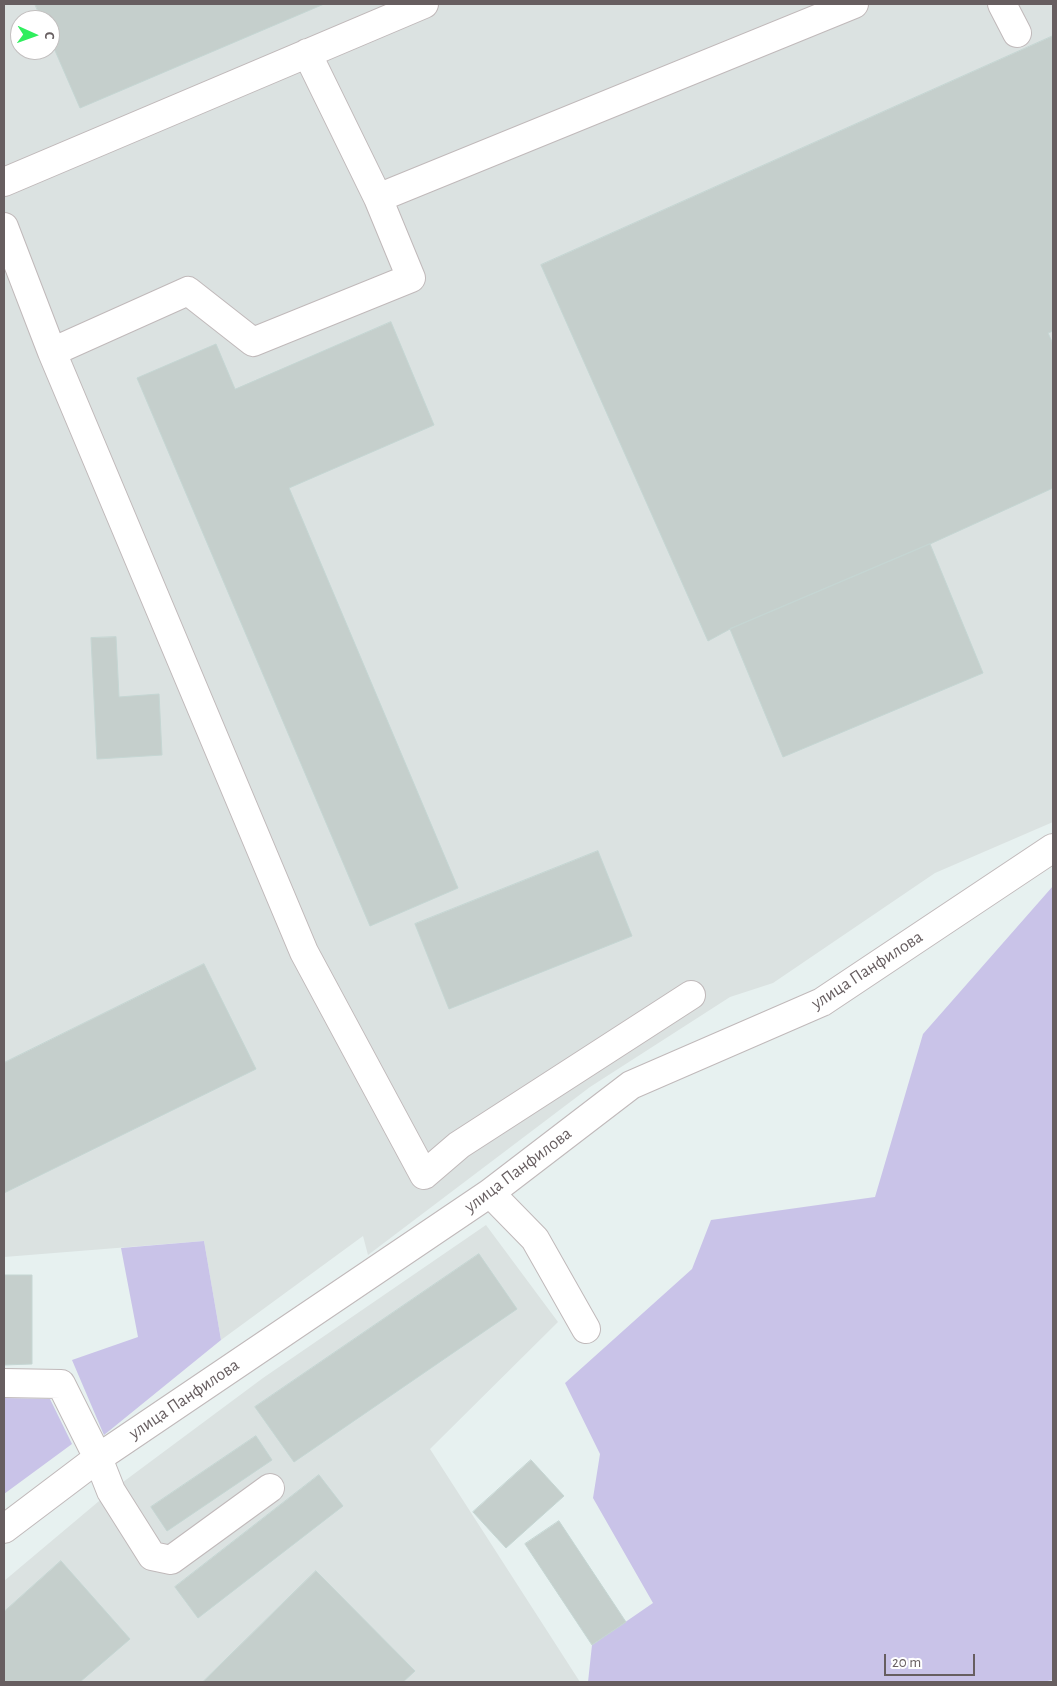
<!DOCTYPE html>
<meta charset="utf-8">
<style>
body{margin:0}
#map{position:relative;width:1057px;height:1686px;overflow:hidden;background:#e7f1f0;font-family:"Alegreya Sans",sans-serif}
canvas{display:block}
.frame{position:absolute;inset:0;border:5px solid #675e60;pointer-events:none}
.north{position:absolute;left:10px;top:10px;width:50px;height:50px;box-sizing:border-box;background:#fff;border:1px solid #c2bfbf;border-radius:50%;rotate:92deg;font-size:14px;font-weight:700;line-height:20px;text-align:center;color:#675e60}
.north::after{content:'';display:block;margin:auto;width:18px;height:22px;background:#2fee5e;clip-path:polygon(50% 0,100% 100%,50% 72%,0 100%)}
.scale{position:absolute;left:884px;top:1654px;width:91px;height:22px;box-sizing:border-box;border:2px solid #675e60;border-top:0;padding-left:6px;font-size:15px;line-height:18px;white-space:nowrap;color:#675e60;-webkit-text-stroke:4px #fff;paint-order:stroke}
</style>
<div id="map">
<canvas width="1057" height="1686"></canvas>
<div class="frame"></div>
<div class="north">С</div>
<div class="scale">20 m</div>
</div>
<script>
const ctx = document.querySelector('canvas').getContext('2d');
ctx.lineJoin = 'round';
function fill(path, color) { ctx.fillStyle = color; ctx.fill(path, 'evenodd'); }
function trace(path, color, width, dash) { ctx.strokeStyle = color; ctx.lineWidth = width; ctx.lineCap = dash ? 'butt' : 'round'; ctx.setLineDash(dash || []); ctx.stroke(path); }
function label(font, color, halo, rows, align = 'center') {
  ctx.font = font + ' "Alegreya Sans",sans-serif'; ctx.lineWidth = 4; ctx.setLineDash([]); ctx.textBaseline = 'middle'; ctx.strokeStyle = halo; ctx.fillStyle = color; for (const [text, x, y, turn = 0] of rows) {
    ctx.save(); ctx.translate(x, y); ctx.rotate((+turn || 0) * Math.PI / 180); ctx.textAlign = isNaN(turn) ? turn : align; if (halo) ctx.strokeText(text, 0, 0); ctx.fillText(text, 0, 0); ctx.restore();
  }
}
const industrial = new Path2D(`
 M 4,4 L 1053,4 L 1053,822 L 935,873 L 773,983 L 730,997 L 590,1087 L 368,1255 L 363,1236 L 221,1340 L 204,1241 L 4,1257 ZM 20,20 L 50,20 L 50,50 L 20,50 Z
 M 486,1225 L 558,1322 L 430,1449 L 580,1682 L 4,1682 L 4,1581 L 111,1491 L 263,1378 Z`);
const green = new Path2D(`
 M 1053,886 L 1053,1680 L 1042,1682 L 588,1682 L 592,1645 L 653,1603 L 593,1498 L 600,1454 L 565,1383 L 692,1269 L 711,1220 L 875,1197 L 923,1034 Z
 M 204,1241 L 221,1340 L 104,1435 L 72,1360 L 138,1337 L 121,1248 Z
 M 4,1398 L 50,1399 L 72,1444 L 4,1494 Z`);
const building = new Path2D(`
 M 35,4 L 324,4 L 80,108 L 50,39 L 50,20 L 42,20 Z
 M 1053,36 L 1053,331 L 1048,333 L 1053,344 L 1053,488 L 930,544 L 730,629 L 708,641 L 541,265 Z
 M 391,322 L 434,425 L 289,488 L 458,888 L 370,926 L 137,378 L 216,344 L 235,389 Z
 M 930,544 L 983,673 L 783,757 L 730,629 Z
 M 116,637 L 119,697 L 159,694 L 162,755 L 97,759 L 91,638 Z
 M 598,851 L 632,936 L 449,1009 L 415,924 Z
 M 204,964 L 256,1069 L 4,1193 L 4,1063 Z
 M 479,1254 L 517,1309 L 294,1462 L 255,1407 Z
 M 4,1275 L 32,1275 L 32,1364 L 4,1365 Z
 M 256,1436 L 272,1460 L 167,1531 L 151,1507 Z
 M 531,1460 L 564,1496 L 506,1548 L 473,1512 Z
 M 319,1475 L 343,1506 L 198,1618 L 175,1587 Z
 M 559,1521 L 626,1622 L 592,1645 L 525,1544 Z
 M 61,1561 L 130,1639 L 80,1682 L 4,1682 L 4,1612 Z
 M 316,1571 L 415,1671 L 403,1682 L 203,1682 Z`);
const minor = new Path2D(`
 M 1002,4 L 1017,33
 M 307,53 L 378,198 L 854,4
 M 4,182 L 424,4
 M 4,227 L 52,352 L 188,291 L 253,342 L 411,278 L 378,198
 M 52,352 L 304,952 L 424,1175 L 459,1145 L 691,995
 M 490,1193 L 535,1239 L 586,1329
 M 4,1383 L 61,1384 L 98,1458 L 111,1491 L 152,1556 L 171,1560 L 270,1488
 M 4,1529 L 98,1458 L 490,1193 L 631,1085 L 822,1002 L 1053,848`);
const streetNames = [
 ["улица Панфилова",867,970,-33],
 ["улица Панфилова",518,1170,-37],
 ["улица Панфилова",184,1399,-34]
];
fill(industrial, '#dbe2e1');
fill(green, '#c9c3e8');
fill(building, '#c5cfcc');
trace(building, '#c5d6d3', 1);
trace(minor, '#c0b9ba', 30);
trace(minor, '#fff', 28);
label('18px', '#675e60', '#fff', streetNames);
</script>
